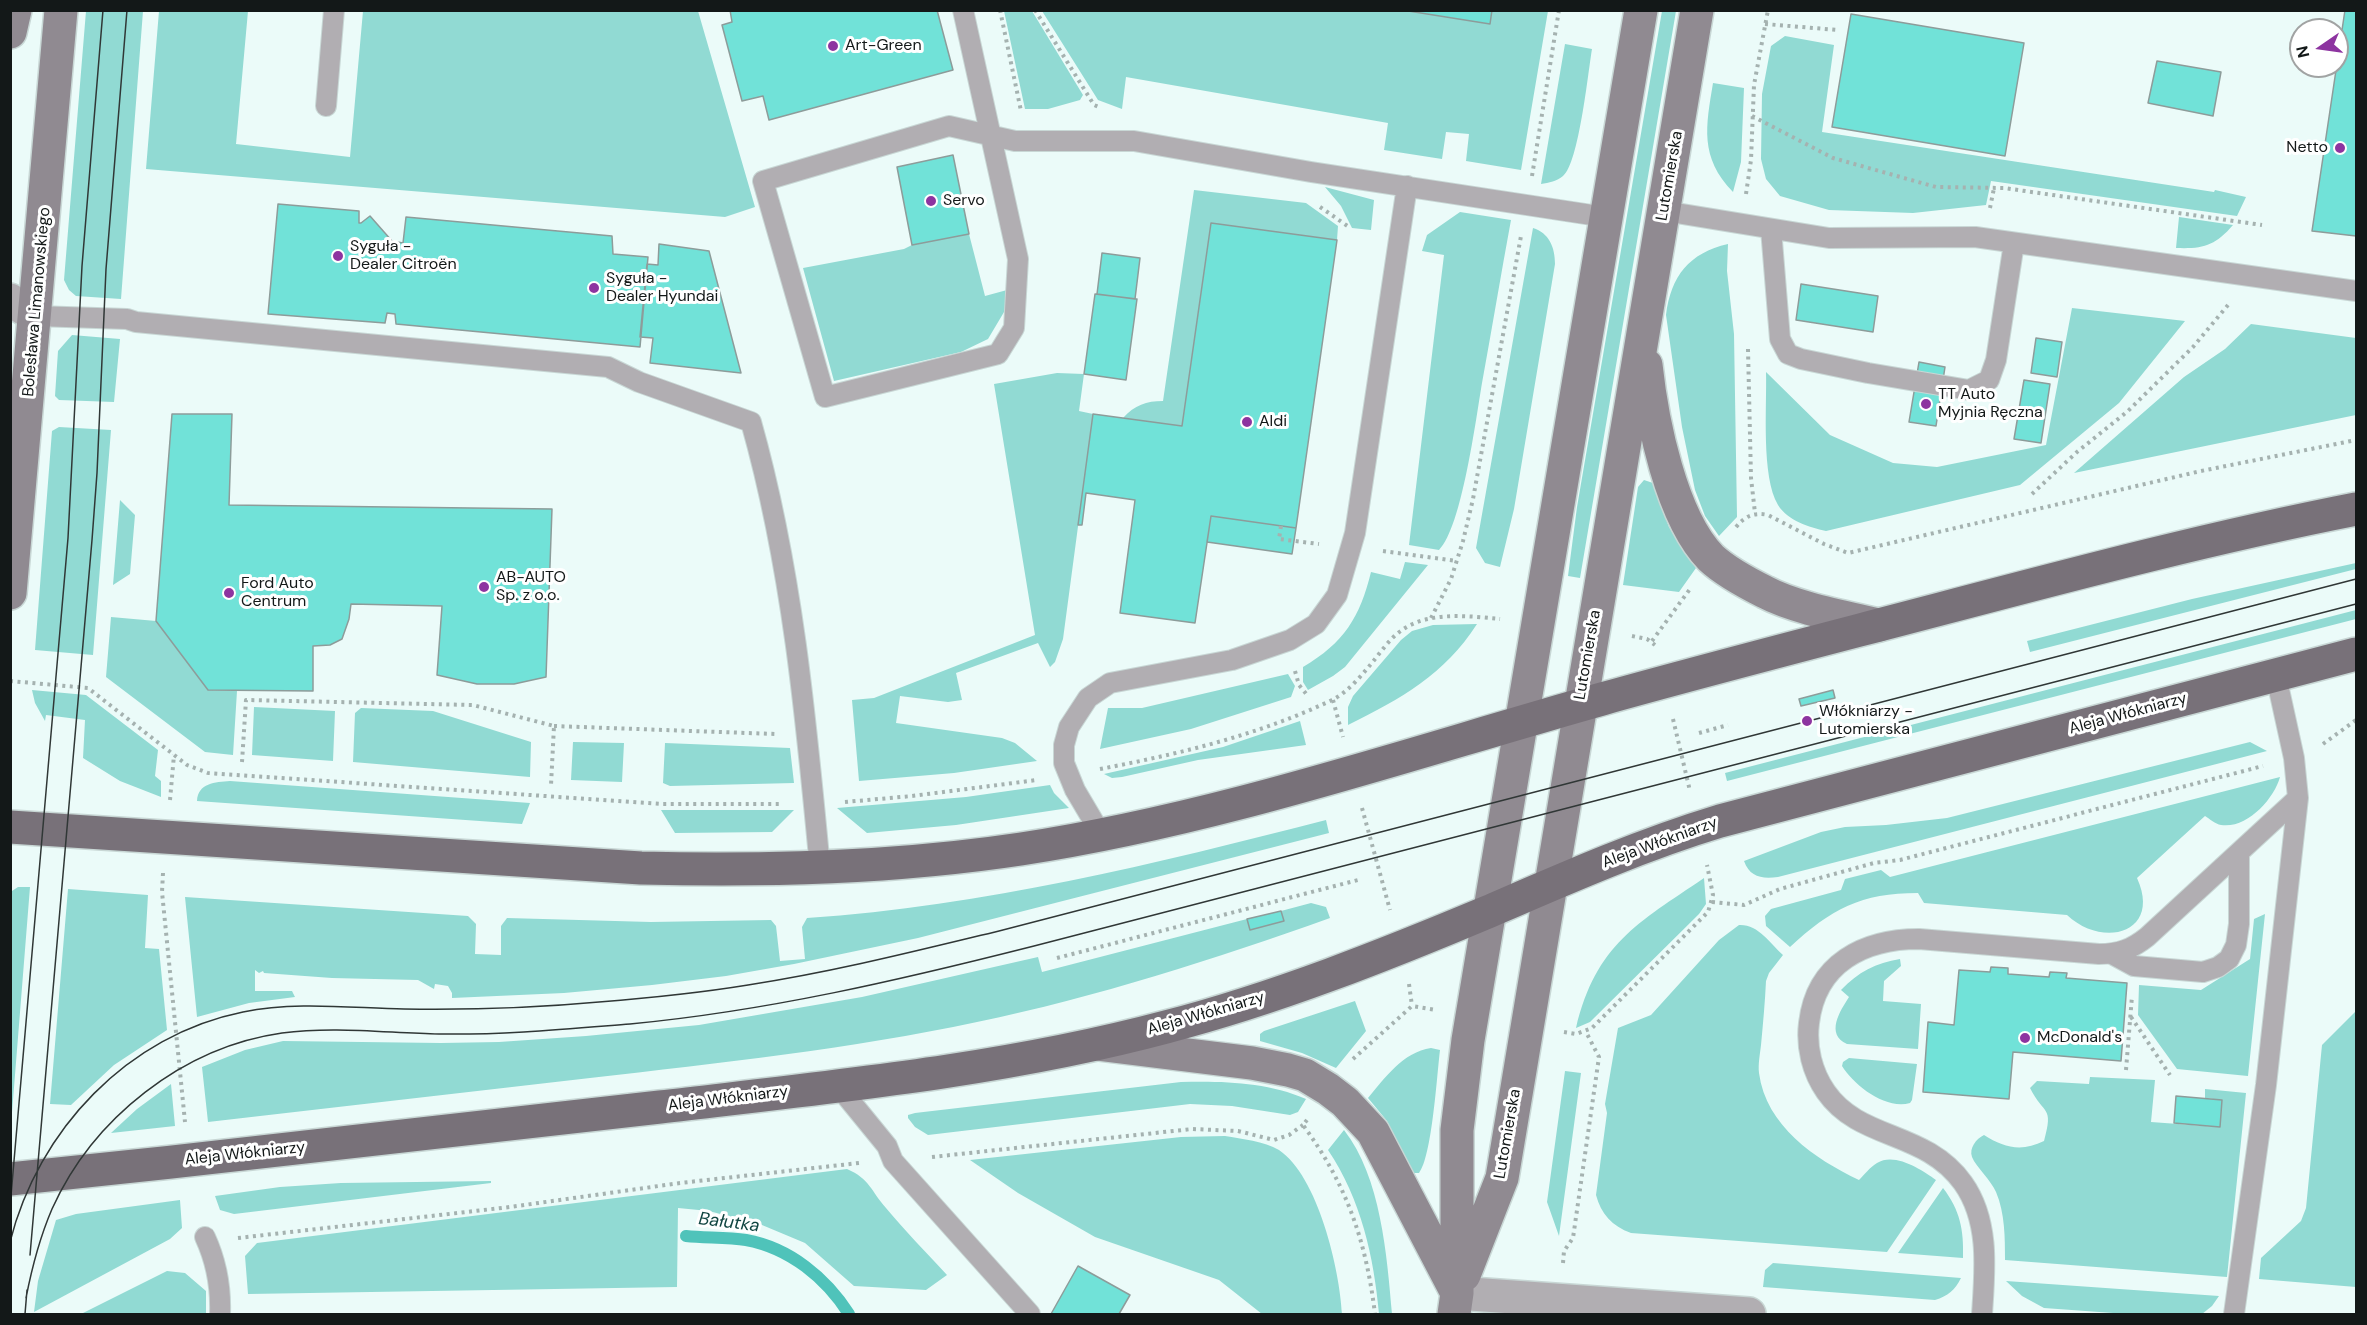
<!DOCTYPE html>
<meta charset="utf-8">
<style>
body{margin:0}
#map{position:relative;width:2367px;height:1325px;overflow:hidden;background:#ebfbf9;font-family:"DM Sans",sans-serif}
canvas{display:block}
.frame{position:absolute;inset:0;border:12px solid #131818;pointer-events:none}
.north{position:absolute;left:2289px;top:18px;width:60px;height:60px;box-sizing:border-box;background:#fff;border:2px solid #a1a3a3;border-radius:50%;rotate:257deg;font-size:16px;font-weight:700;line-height:24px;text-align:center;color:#131818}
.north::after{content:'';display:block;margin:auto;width:21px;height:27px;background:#8d34a0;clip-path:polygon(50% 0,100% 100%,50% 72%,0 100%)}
</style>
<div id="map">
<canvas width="2367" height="1325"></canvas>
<div class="frame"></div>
<div class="north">N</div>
</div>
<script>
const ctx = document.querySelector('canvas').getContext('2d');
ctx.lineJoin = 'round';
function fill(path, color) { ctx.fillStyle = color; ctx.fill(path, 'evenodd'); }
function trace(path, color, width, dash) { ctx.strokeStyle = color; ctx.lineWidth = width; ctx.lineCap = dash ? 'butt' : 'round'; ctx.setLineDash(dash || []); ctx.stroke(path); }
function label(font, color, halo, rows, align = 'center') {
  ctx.font = font + ' "DM Sans",sans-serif'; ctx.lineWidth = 6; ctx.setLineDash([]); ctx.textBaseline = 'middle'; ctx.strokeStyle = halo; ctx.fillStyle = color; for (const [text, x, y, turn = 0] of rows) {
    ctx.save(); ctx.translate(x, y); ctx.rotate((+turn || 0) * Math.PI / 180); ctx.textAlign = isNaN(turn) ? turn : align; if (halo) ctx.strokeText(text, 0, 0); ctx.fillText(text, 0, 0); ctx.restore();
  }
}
const green = new Path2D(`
 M 1402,10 L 1490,24 L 1492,11 L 1548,11 L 1521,170 L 1466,161 L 1469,134 L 1446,132 L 1442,159 L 1384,150 L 1388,123 L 1126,77 L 1122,109 L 1098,100 L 1042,11 Z
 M 86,11 L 143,11 L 121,299 L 76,296 L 69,290 L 64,280 Z
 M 159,11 L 248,11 L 236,144 L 350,157 L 363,11 L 698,11 L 755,207 L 725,217 L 146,169 Z
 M 1004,11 L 1032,11 L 1083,95 L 1080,100 L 1048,109 L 1025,109 Z
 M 1662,11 L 1676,11 L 1580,578 L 1568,576 L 1577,507 Z
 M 1785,36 L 1834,45 L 1822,132 L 2214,192 L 2215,190 L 2246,197 L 2237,216 L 1991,181 L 1986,205 L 1913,213 L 1829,210 L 1780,196 L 1766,179 L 1761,159 L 1762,94 L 1771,46 Z
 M 1565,44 L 1592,49 C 1588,72 1579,163 1563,176 C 1557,181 1549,183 1541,184 Z
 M 1713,83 L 1744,88 L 1741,162 L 1733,192 C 1699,157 1706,126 1713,83 Z
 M 1325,187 L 1374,200 L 1371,230 L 1352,228 L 1341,206 Z
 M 1194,190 L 1306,203 L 1338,226 L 1337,240 L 1211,223 L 1182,426 L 1123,418 C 1135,405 1146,401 1163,401 Z
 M 1460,212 L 1511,220 C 1501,274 1492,328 1482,383 C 1476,418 1462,527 1439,550 L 1409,545 L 1444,255 L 1422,251 L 1427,235 Z
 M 2179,217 L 2233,225 C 2215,246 2203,249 2176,248 Z
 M 1533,228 C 1549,233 1555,247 1555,264 L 1514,509 L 1500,567 L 1485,563 L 1476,548 Z
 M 969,234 L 985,296 L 1007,290 L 1007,307 L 988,339 L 961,352 L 834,381 L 803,268 L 904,249 L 912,245 Z
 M 1728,244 L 1727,271 L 1734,334 L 1737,517 L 1719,536 L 1705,516 L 1695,490 L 1682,427 L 1666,315 C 1671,276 1689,253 1728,244 Z
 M 2072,308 L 2185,321 L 2119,403 L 2020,485 L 1826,531 C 1809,527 1788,521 1778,505 C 1761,476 1767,407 1766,372 L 1830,435 L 1893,463 L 1937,467 L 2046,445 Z
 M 2251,324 L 2356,338 L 2356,415 L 2074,473 L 2184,377 L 2225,349 Z
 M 72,335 L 120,339 L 114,402 L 59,400 L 55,396 L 58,351 Z
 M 1057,373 L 1084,374 L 1079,411 L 1093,414 L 1063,639 L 1055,662 L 1050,667 L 1038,643 L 956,673 L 962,700 L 948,702 L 900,696 L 896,723 L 1002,738 L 1015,743 L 1037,761 L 954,773 L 859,781 L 852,700 L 874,698 L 1035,635 L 994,384 Z
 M 59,427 L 111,430 L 93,655 L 35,650 L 52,431 Z
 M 1644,480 L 1653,483 L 1669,527 L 1696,568 L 1679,592 L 1623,585 L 1638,487 Z
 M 120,500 L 135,515 L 130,574 L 113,585 Z
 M 1405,562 L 1428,565 L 1345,667 L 1333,676 L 1308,690 L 1303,682 L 1303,667 C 1344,643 1360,617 1371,572 L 1400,579 Z
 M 2356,563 L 2356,569 L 2030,652 L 2027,641 L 2192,599 Z
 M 2356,610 L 2356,619 L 1727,781 L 1725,773 Z
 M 111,617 L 156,621 L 208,690 L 237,691 L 233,755 L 205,752 L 106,677 Z
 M 1477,624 C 1444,675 1402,698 1348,725 L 1348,707 L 1353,696 L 1401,640 L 1412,631 L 1433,625 Z
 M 1288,674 L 1295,686 L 1291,697 L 1191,729 L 1100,749 L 1108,708 L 1142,708 Z
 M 32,690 L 86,695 L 158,750 L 155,776 L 161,781 L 161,797 L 120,781 L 83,758 L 85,720 L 46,715 L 45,721 L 35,703 Z
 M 254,707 L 335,711 L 333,761 L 252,755 Z
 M 361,708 L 433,711 L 531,742 L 530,777 L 353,762 L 355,713 Z
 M 1300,721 L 1306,745 L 1198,760 L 1122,777 L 1112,778 L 1104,774 L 1223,747 Z
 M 573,742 L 624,743 L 622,782 L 571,780 Z
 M 2250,742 L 2267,751 L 1778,877 C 1761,879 1750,877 1744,861 L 1821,832 L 1845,827 L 1886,825 L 1947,818 Z
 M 665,743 L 790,748 L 794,783 L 670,786 L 663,783 Z
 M 2280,777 C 2274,799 2247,829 2221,825 C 2215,824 2210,819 2205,816 L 2137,878 C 2162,933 2103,949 2067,915 L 1924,903 L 1918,893 C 1861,893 1831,909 1790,947 L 1766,926 L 1765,916 L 1771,909 L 1841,890 L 1845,879 L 1881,870 L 1890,877 Z
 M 230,781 L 530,803 L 522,824 L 197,801 C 198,783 215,782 230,781 Z
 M 1050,785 L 1054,793 L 1069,808 L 956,825 L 867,833 L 837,808 L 966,797 Z
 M 661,810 L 794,810 L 772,832 L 675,833 Z
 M 1326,820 L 1329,833 L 918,938 L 794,964 L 726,976 L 652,985 L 564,993 L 452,998 L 452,993 L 448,986 L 435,984 L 434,989 L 418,980 L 332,978 L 264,973 L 263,971 L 259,973 L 255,970 L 255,991 L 292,991 L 295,997 L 249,1003 L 197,1017 L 185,897 L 468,916 L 476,924 L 475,954 L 501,955 L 501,926 L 507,918 L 651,922 L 771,920 L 776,926 L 780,961 L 805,959 L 802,927 L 807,918 C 984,906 1155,864 1326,820 Z
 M 1704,878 L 1706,904 L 1699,914 L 1590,1022 L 1576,1028 C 1596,944 1638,923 1704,878 Z
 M 18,887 L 30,887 L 11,1125 L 10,900 L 12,891 Z
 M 68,889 L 148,895 L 145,948 L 159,949 L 167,1030 L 114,1065 L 71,1105 L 50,1104 Z
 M 1311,903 L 1326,907 L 1330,918 C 1215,959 1097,997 977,1022 C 850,1049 720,1063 590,1078 C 463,1093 335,1107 208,1122 L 202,1067 L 245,1050 L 283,1041 L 441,1043 L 499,1042 L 586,1036 L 699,1025 L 862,997 L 1038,957 L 1042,972 L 1247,919 L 1250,930 L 1284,921 L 1281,911 Z
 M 2265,914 L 2248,1076 L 2177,1069 L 2138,1015 L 2139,985 L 2201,990 L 2250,959 L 2254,919 Z
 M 1739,925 C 1758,924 1770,943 1783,955 L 1769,973 L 1766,981 C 1765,1002 1763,1024 1761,1045 C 1760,1054 1758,1064 1759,1073 C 1766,1126 1815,1159 1859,1180 C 1864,1175 1870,1167 1877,1163 C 1895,1152 1922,1170 1936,1180 L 1887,1252 L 1631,1233 C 1612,1226 1601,1214 1596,1195 L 1607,1113 L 1605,1104 L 1618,1028 L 1651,1015 L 1719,940 Z
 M 1900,959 L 1901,966 L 1884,981 L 1883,1001 L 1921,1004 L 1918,1049 L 1847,1044 C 1825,1034 1840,1011 1849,997 L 1841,990 C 1858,972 1876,963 1900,959 Z
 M 1355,1001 L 1366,1031 L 1336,1068 L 1302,1053 L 1260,1041 L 1260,1034 L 1264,1031 Z
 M 2356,1011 L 2356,1287 L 2259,1279 L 2261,1258 L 2301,1221 L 2306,1208 L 2322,1045 Z
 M 1431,1048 L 1440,1050 C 1437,1075 1432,1157 1419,1173 L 1411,1173 L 1387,1121 L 1368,1098 C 1385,1078 1403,1052 1431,1048 Z
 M 1849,1058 L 1917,1064 L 1912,1100 L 1910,1103 C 1885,1110 1854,1085 1842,1066 L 1843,1062 Z
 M 1565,1071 L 1581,1073 L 1559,1236 L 1547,1202 Z
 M 2090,1077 L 2155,1080 L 2151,1122 L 2219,1127 L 2222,1100 L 2205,1098 L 2205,1089 L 2246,1093 L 2227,1277 L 2005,1260 C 2005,1238 2005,1213 1996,1192 C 1991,1180 1976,1167 1972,1157 C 1969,1148 1976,1139 1984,1135 C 2004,1148 2022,1152 2044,1141 C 2054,1105 2044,1116 2030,1088 L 2037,1081 L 2089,1084 Z
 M 1181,1082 C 1223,1081 1267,1082 1306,1099 L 1298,1112 L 1290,1115 L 1232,1106 L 1190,1104 L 928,1135 L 915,1127 L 908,1118 L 908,1115 L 915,1113 Z
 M 171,1084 L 175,1126 L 111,1133 L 137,1109 Z
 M 1344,1130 C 1381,1177 1387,1256 1392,1314 L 1379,1314 C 1374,1257 1361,1199 1328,1150 Z
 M 1225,1136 C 1242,1139 1264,1141 1279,1150 C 1318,1176 1340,1270 1342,1314 L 1262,1314 L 1219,1280 L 1095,1237 L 1018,1193 L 970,1160 L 1181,1137 Z
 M 847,1169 C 870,1179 871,1191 886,1208 C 905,1231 927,1253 947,1275 L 926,1290 L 854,1286 L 805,1243 L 762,1225 L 709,1211 L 678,1208 L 677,1287 L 248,1294 L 245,1256 L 257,1243 Z
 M 491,1181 L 491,1183 L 234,1214 L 220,1210 L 215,1196 L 280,1187 L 341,1183 Z
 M 1943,1188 C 1960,1210 1964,1230 1963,1258 L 1898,1253 Z
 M 180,1200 L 182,1228 L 170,1239 L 34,1312 L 38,1281 L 56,1220 L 76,1214 Z
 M 1773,1263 L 1961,1278 C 1955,1290 1948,1296 1935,1300 L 1763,1287 L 1765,1270 Z
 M 167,1271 L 185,1273 L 206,1291 L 206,1314 L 81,1314 Z
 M 2006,1281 L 2219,1296 L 2212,1306 L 2202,1314 L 2127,1314 L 2044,1308 L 2022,1296 Z`);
const stream = new Path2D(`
 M 686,1236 C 705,1238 727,1237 746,1240 C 790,1248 826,1278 849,1314`);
const building = new Path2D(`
 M 937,10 L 953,70 L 769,120 L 763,96 L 742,101 L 722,25 L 732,22 L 730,10 Z
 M 1402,10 L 1492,10 L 1490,24 Z
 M 2345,10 L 2356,10 L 2356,236 L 2312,231 Z
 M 1851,14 L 2024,43 L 2005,156 L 1832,127 Z
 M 2157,61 L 2221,72 L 2213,116 L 2148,103 Z
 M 953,155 L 969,234 L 912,245 L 897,167 Z
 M 278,204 L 359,211 L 359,223 L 361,223 L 370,216 L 392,241 L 403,243 L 406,217 L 612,236 L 613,254 L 648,257 L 640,347 L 396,324 L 395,314 L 387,313 L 385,323 L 268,314 Z
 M 1211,223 L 1337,240 L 1296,528 L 1211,516 L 1195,623 L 1120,613 L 1135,500 L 1086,493 L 1082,525 L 1078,525 L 1093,414 L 1182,426 Z
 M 659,244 L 709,251 L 741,373 L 650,363 L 653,338 L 640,337 L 647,264 L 658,265 Z
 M 1102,253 L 1140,258 L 1135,299 L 1097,294 Z
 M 1801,284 L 1878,296 L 1873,332 L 1796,320 Z
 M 1095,294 L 1137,299 L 1126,380 L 1084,374 Z
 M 2036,338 L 2062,342 L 2057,377 L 2031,373 Z
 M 1919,362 L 1945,367 L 1936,426 L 1909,422 Z
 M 2024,380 L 2050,384 L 2041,443 L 2014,439 Z
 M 172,414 L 232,414 L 229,505 L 552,509 L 546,677 L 514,684 L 477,684 L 437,675 L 442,606 L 351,604 L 349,619 L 342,639 L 330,645 L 313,646 L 313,691 L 208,690 L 156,621 Z
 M 1211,516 L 1296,528 L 1292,554 L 1207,542 Z
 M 1833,690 L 1835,698 L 1801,706 L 1799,699 Z
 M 1281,911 L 1284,921 L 1250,930 L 1247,919 Z
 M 1991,967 L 2008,968 L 2008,974 L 2049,977 L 2050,972 L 2067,973 L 2066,978 L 2127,983 L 2121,1061 L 2013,1052 L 2009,1099 L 1923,1092 L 1928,1022 L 1954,1025 L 1959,970 L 1990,972 Z
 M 2176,1096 L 2222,1100 L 2220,1127 L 2174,1123 Z
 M 1078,1266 L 1130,1295 L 1119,1314 L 1051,1314 Z`);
const path = new Path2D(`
 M 1000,10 L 1021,111
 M 1035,10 L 1094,105 L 1101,108
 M 1765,24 L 1837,30
 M 1752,116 L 1833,158 L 1936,187 L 2004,188 L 2262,225
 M 1532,176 L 1559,10
 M 1746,194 L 1751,160 L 1754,85 L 1768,10
 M 1320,207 L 1349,227
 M 1990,208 L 1994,188
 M 1748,349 L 1751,478 L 1755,513
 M 2032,494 L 2077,452 L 2128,411 L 2193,347 L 2228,305
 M 1281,526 L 1279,539 L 1319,544
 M 1736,527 C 1745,516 1754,512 1768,515 L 1824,544 L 1848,553 L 2201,471 L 2356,440
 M 1383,551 L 1457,561
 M 1431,618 L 1451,579 L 1463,541 L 1473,499 L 1521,236
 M 1632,636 L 1647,639 L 1655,645
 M 1652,641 L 1690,589
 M 1295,671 L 1299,685 L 1308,696
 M 10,681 L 88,688 L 187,765 L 208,773 L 662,804 L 783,804
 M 1333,700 L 1343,737
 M 1673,719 L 1690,791
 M 554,726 L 775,734
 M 1699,733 L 1728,725
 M 2323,744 L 2356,720
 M 242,762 L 246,700 L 473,705 L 554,726 L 551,785
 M 1100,769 C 1179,754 1259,735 1332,700 C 1348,692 1360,677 1371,664 C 1381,652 1390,638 1402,630 C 1429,611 1469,616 1500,619
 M 170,800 L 174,755
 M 845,802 L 912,796 L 1037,780
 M 1362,808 L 1390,910
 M 163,873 L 162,892 L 185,1122
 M 1712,902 L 1744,905 L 1780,889 L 1874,863 L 1900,860 L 2263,766
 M 1057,958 L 1358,880
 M 1409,984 L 1412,1006
 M 2131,1017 L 2170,1075
 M 1564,1032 L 1576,1034 L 1592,1028 L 1708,912 L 1713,895 L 1707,865
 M 1353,1059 L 1412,1006 L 1436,1010
 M 2126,1070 L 2132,996
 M 1307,1120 L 1303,1125 C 1347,1185 1366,1241 1375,1314
 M 932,1157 L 1192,1129 L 1238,1131 L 1274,1140 L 1289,1135 L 1303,1125
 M 238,1238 L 510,1207 L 680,1183 L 859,1163
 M 1563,1263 L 1564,1251 L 1573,1238 L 1599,1057 L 1586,1032`);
const lane = new Path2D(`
 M 963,10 L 1018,259 L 1014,328 L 998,354 L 825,397 L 763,181 L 949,126 L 1015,141 L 1134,141 L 1311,172 L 1605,217
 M 326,106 L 334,10
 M 1664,211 L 1829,238 L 1975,237 L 2356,291
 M 1771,229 L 1780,339 L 1788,354 L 1801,359 L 1868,373 L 1969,390 L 1989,380 L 1996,360 L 2014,243
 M 36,316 L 127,319 L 136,322 L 608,367 L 639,382 L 751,422 C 792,567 806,718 820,868
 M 1101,834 L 1075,790 L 1064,763 L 1064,745 L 1069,727 L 1088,698 L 1110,683 L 1232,660 L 1290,640 L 1316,624 L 1337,595 L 1355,533 L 1407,186
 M 2112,954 L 2134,966 L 2203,972 L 2218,967 L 2229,959 L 2236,945 L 2239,924 L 2239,853
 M 838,1086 L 887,1146 L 893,1161 L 1030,1314
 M 205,1237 C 217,1263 221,1287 220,1314
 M 1982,1314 C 1985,1270 1990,1221 1963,1183 C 1925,1130 1860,1141 1826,1092 C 1812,1072 1806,1047 1809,1023 C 1816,963 1864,939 1919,939 L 2099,954 C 2119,954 2132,949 2147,937 L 2298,798
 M 2234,1314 L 2266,1085 L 2298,798 L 2294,758 L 2276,676`);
const street = new Path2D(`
 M 10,300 L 36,316
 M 1457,1293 L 1749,1314`);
const secondary = new Path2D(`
 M 10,32 L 15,10
 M 1646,365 C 1652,421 1671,517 1711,558 C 1726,572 1747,583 1765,592 C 1795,608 1845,617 1879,625
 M 10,593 L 61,10
 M 1098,1044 L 1252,1063 L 1288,1070 L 1305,1075 L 1328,1089 L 1345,1102 L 1373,1132 L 1455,1289
 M 1464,1275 L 1502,1178 L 1697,10
 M 1454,1314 L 1457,1293 L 1457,1130 L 1468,1040 L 1641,10`);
const primary = new Path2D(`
 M 10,827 L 641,868 C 768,871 895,868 1021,849 C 1219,819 1410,753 1602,699 C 1716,667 1830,638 1944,608 C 2081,572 2218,536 2356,509
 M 10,1179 C 227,1157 444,1132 660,1107 C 829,1087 1001,1071 1166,1027 C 1277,998 1385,955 1490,911 C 1566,878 1641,845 1720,821 L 2356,654`);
const tram = new Path2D(`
 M 10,1207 L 68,538 L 82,266 L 103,10
 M 10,1242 C 38,1130 128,1035 243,1012 C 296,1001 351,1008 404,1009 C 469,1010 534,1008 599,1002 C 649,998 699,993 748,985 C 833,972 916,951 999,931 L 2356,579
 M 30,1255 L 92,540 L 97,473 L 106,269 L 127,10
 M 26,1298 C 32,1267 40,1237 52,1209 C 93,1118 183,1047 282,1033 C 334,1026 387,1033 439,1034 C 503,1035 567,1029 630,1024 C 767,1011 900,980 1034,946 L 2356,604
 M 25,1314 L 27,1290`);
const markers = [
 [833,46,6,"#8d34a0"],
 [2340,148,6,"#8d34a0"],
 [931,201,6,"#8d34a0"],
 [338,256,6,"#8d34a0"],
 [594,288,6,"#8d34a0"],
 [1926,404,6,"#8d34a0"],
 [1247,422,6,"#8d34a0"],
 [484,587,6,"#8d34a0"],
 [229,593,6,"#8d34a0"],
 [1807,721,6,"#8d34a0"],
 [2025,1038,6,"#8d34a0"]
];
const poiNames = [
 ["Art-Green",845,46],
 ["Netto",2328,148,"right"],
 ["Servo",943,201],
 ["Syguła -",350,247],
 ["Dealer Citroën",350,265],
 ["Syguła -",606,279],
 ["Dealer Hyundai",606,297],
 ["TT Auto",1938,395],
 ["Myjnia Ręczna",1938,413],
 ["Aldi",1259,422],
 ["AB-AUTO",496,578],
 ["Sp. z o.o.",496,596],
 ["Ford Auto",241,584],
 ["Centrum",241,602],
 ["Włókniarzy -",1819,712],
 ["Lutomierska",1819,730],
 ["McDonald's",2037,1038]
];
const streetNames = [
 ["Lutomierska",1670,176,-80],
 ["Bolesława Limanowskiego",37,302,-85],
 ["Lutomierska",1588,655,-80],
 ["Aleja Włókniarzy",2128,714,-15],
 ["Aleja Włókniarzy",1660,843,-20],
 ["Aleja Włókniarzy",1206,1014,-16],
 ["Aleja Włókniarzy",728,1099,-7],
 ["Lutomierska",1508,1134,-80],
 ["Aleja Włókniarzy",245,1154,-6]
];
const waterNames = [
 ["Bałutka",729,1223,7]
];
fill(green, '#91dad3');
trace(stream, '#4fc3ba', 12);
fill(building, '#71e2d8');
trace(building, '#8d9c9a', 1.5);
trace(lane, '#c8d7d5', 22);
trace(street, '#c8d7d5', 36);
trace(secondary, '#c8d7d5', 36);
trace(primary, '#c8d7d5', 36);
trace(path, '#a5b2b0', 4, [3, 4.5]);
trace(lane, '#b1aeb2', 20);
trace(street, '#b1aeb2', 33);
trace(secondary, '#908a91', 33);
trace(primary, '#787179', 33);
trace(tram, '#303736', 1.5);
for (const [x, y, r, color] of markers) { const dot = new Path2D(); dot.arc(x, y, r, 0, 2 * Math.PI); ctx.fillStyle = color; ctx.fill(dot); trace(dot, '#fff', 2); }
label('16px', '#131818', '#fff', poiNames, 'left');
label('16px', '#131818', '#fff', streetNames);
label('italic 18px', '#114541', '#fff', waterNames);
</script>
